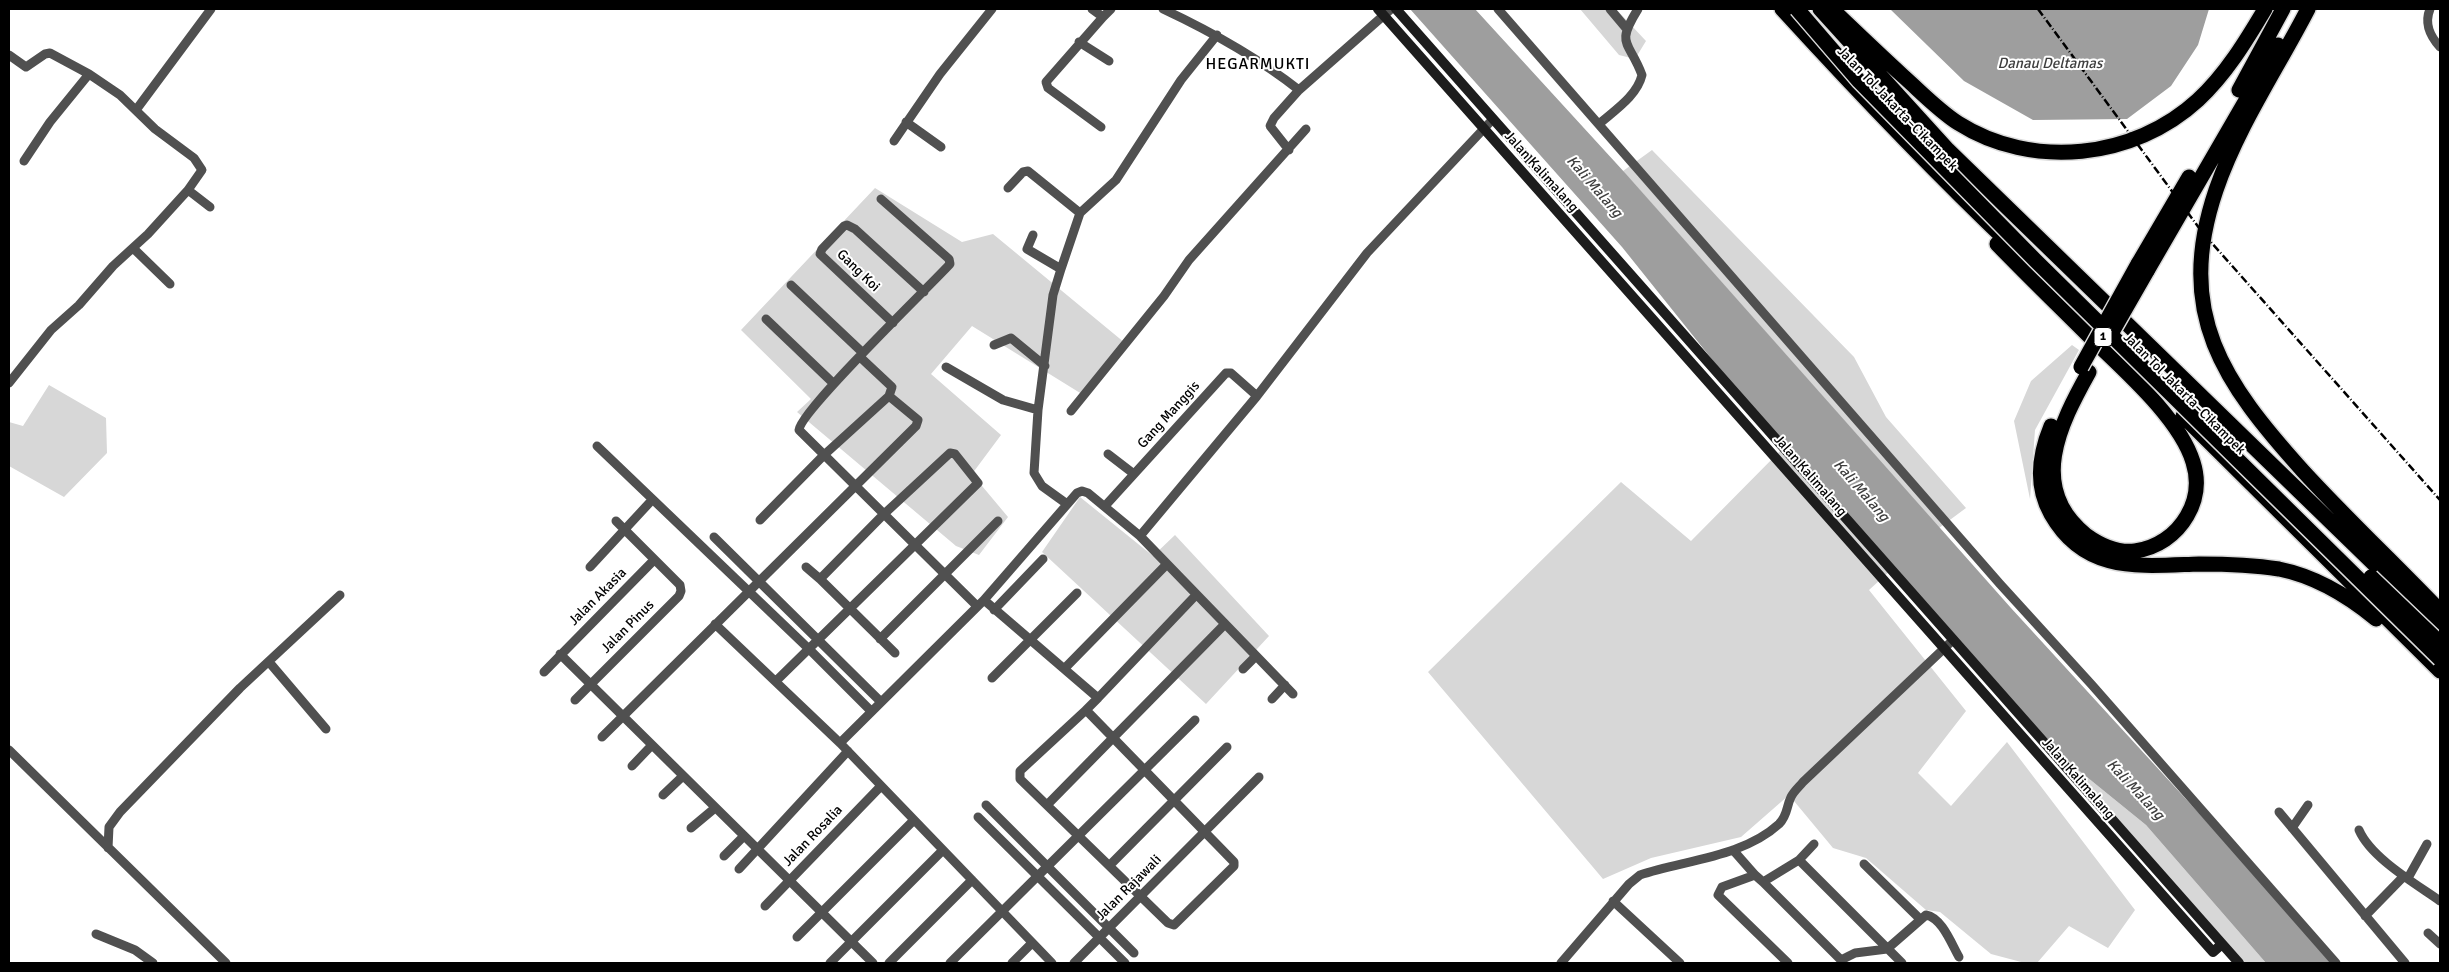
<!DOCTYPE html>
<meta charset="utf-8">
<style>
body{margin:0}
#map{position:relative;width:2449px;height:972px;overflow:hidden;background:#fff;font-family:Signika,sans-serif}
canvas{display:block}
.frame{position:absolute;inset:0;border:10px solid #000;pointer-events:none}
</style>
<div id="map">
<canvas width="2449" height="972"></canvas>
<div class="frame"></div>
</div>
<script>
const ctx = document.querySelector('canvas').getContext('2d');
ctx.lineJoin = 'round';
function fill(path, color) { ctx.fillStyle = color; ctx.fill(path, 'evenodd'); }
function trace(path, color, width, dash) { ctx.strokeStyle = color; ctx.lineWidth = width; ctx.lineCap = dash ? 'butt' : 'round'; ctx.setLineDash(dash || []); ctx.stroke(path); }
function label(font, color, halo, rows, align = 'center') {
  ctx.font = font + ' Signika,sans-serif'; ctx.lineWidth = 4; ctx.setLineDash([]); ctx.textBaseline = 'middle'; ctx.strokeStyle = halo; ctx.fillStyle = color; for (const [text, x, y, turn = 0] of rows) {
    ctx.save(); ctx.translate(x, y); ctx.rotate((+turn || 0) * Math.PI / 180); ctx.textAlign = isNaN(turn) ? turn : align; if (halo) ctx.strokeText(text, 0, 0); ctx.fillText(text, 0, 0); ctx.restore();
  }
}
const green = new Path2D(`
 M 1580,9 L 1616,9 L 1646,41 L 1635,59 L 1619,55 Z
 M 1652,150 L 1854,357 L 1886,417 L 1966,508 L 1939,528 L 1623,171 Z
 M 875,188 L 962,242 L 993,234 L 1125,343 L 1085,396 L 972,326 L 931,374 L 1001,435 L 972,474 L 1008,517 L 979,555 L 956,546 L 797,412 L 811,399 L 741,330 Z
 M 2072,345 L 2079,350 L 2035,430 L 2030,499 L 2014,421 L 2031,381 Z
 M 49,385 L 106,418 L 107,453 L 64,497 L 9,466 L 9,422 L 23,426 Z
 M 1782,449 L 1891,570 L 1869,590 L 1966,711 L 1918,773 L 1951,806 L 2007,742 L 2135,910 L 2108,948 L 2069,926 L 2037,963 L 2025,963 L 1991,954 L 1940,912 L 1926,910 L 1866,858 L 1833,848 L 1789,795 L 1741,837 L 1651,858 L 1603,879 L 1428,672 L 1621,482 L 1691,541 Z
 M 1080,497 L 1153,556 L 1175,535 L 1269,636 L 1206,704 L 1042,552 Z
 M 2017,706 L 2077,769 L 2146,825 L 2266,963 L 2239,963 Z`);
const water = new Path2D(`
 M 1410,9 L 1475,9 L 1626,174 L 2011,608 L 2336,963 L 2266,963 L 2146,825 L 2077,769 L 2039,732 L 1783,448 L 1622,247 Z
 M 1890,9 L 2209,9 L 2198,45 L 2171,86 L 2127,119 L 2033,120 L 1964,81 Z`);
const street = new Path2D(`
 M 1092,9 L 1103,17 L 1111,9
 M 1163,9 C 1212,32 1257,57 1299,90 L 1391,9
 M 1498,9 L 2000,584 L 2092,685 L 2336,963
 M 1610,9 L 1626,28
 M 2430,9 C 2424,24 2430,36 2440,47
 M 1079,42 L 1109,61
 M 9,55 L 26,67 L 45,54 L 50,53 L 89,74 L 120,95 L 155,129 L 194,158 L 202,170 L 188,190 L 148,234 L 113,266 L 79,305 L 51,330 L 9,383
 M 136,110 L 211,9
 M 906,122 L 941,147
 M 1599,124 C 1615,110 1637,96 1642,75 C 1629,40 1615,46 1638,9
 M 1101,127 L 1048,88 L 1046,82 L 1103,17
 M 894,141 L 940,74 L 992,9
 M 1289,150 L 1270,126 L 1274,118 L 1299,90
 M 24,161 L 50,122 L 89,74
 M 1008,188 L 1023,172 L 1028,171 L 1080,213
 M 188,190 L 210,207
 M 881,199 L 949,259 L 950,264 C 929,287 800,411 799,430 L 977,606
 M 1033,235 L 1027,249 L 1061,269
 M 133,248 L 170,284
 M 791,285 L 863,353
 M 766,319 L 833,383
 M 893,323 L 820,254 L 822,249 L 844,226 L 847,225 L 855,229 L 924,292
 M 994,345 L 1011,338 L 1045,366
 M 946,367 L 1003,400 L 1038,410
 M 1071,411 L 1164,296 L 1189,260 L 1306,129
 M 597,446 L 810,650 L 871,711
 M 1108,454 L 1134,474
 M 1067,504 L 1042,486 L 1034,473 L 1038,410 L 1053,295 L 1061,269 L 1080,213 L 1116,180 L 1181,80 L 1217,35
 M 1105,506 L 1226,373 L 1231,373 L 1257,396
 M 760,520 L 824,455 L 889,396 L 892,387 L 860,357
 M 1140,536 L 1293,694
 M 714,537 L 880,701
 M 590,567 L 652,500
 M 820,579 L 895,653
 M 984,600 L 1098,698 L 1086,710 L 1234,862 L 1234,866 L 1174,925 L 1168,923 L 1020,779 L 1020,771 L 1086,710
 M 994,610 L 1043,559
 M 715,624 L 840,743 L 1052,963
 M 880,639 L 998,521
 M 560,654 L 873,963
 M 269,662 L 326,729
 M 1065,668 L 1167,564
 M 1243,669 L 1256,656
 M 544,672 L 654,560
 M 992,678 L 1077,593
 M 776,681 L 978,483 L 955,454 L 950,453 L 883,515 L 820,579 L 806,567
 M 1098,698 L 1196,595
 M 1272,699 L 1285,685
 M 575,700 L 679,596 L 681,591 L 680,585 L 616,521
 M 602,737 L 916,426 L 918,420 L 889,396
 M 840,743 L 984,600 L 1077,493 L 1082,491 L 1088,493 L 1140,536 L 1257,396 L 1367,253 L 1493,119
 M 9,750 L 226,963
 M 632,766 L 652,745
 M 663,795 L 683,776
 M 986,805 L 1134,953
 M 1047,805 L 1225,624
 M 2279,812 L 2405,963
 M 978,817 L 1125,963
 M 691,828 L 715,808
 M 2292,828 L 2308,805
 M 2359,830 C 2371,858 2416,884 2440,901
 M 108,848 L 109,827 L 120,812 L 240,688 L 340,595
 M 1733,850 L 1755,875 L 1763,882 L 1799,860 L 1902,963
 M 724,856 L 744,836
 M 1799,860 L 1814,844
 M 1864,864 L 1920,919
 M 1110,865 L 1227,747
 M 739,869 L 848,751
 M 1755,875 L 1722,887 L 1718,895 L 1788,963
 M 2408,878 L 2427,844
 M 1763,882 L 1841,960 L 1855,953 L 1887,949 L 1926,915 C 1942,918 1951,943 1959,957
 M 1613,901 L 1680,963
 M 765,906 L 881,786
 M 2365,916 L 2404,876
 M 2428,933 L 2440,944
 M 96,934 L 135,950 L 153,963
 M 797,937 L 914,820
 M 830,963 L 943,850
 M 889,963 L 972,880
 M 950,963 L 1195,720
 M 1012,963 L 1032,943
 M 1074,963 L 1259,777
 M 1561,963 L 1629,884 L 1640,875 C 1685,860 1743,857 1779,824 C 1788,815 1786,807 1791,797 C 1794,791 1799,787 1803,782 L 1953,640`);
const secondary = new Path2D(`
 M 1378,9 L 2213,952 L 2222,944
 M 1396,9 L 2239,963`);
const highway = new Path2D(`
 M 1782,9 C 1857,91 1933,171 2014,248
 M 1820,9 L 1948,150 L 2440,628
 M 2308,9 C 2277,69 2238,126 2216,190 C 2174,314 2224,383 2303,471 C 2347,519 2395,564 2440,611
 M 1834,11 C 1857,33 1880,55 1903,76 C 1921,92 1938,110 1958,123 C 2032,170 2134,159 2198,100 C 2226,74 2246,41 2265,9
 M 2239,90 L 2283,9
 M 1997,244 C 2028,276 2061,308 2093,340 C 2125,371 2180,419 2193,462 C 2199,481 2197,499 2187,516 C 2176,535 2157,548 2135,551 C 2118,553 2100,545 2086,535 C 2027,488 2060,424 2089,372
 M 2138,264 L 2189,177
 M 2147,271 L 2278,45
 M 2183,416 L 2440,671
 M 2051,426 C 2039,455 2035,486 2051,514 C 2085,574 2140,566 2199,564 C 2225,564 2253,565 2279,569 C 2314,576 2348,596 2376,619`);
const rail = new Path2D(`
 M 2038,9 L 2202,232 L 2440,500`);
const highwayBridge = new Path2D(`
 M 1797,9 L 1859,81 L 2036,261 L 2440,659
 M 2108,339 L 2147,271
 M 2081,367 L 2138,264
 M 2371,577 L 2440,643`);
const shields = [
 [2103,337,18]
];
const shieldNames = [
 ["1",2103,337]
];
const streetNames = [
 ["Jalan Tol Jakarta–Cikampek",1897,109,46],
 ["Jalan Kalimalang",1541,172,48],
 ["Gang Koi",858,271,44],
 ["Jalan Tol Jakarta–Cikampek",2184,394,45],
 ["Gang Manggis",1169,415,-48],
 ["Jalan Kalimalang",1810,476,49],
 ["Jalan Akasia",598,597,-45],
 ["Jalan Pinus",628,627,-45],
 ["Jalan Kalimalang",2078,779,49],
 ["Jalan Rosalia",813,836,-46],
 ["Jalan Rajawali",1129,888,-45]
];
const waterNames = [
 ["Danau Deltamas",2050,64],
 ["Kali Malang",1594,187,49],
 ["Kali Malang",1861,491,49],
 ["Kali Malang",2135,790,47]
];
const quarterNames = [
 ["HEGARMUKTI",1258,65]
];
fill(green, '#d7d7d7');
fill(water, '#9e9e9e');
trace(highway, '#dbdbdb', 18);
trace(street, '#505050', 9);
trace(secondary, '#1d1d1d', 10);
trace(highway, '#000', 15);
trace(rail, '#000', 2.5, [8, 2.5, 1, 2.5]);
trace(highwayBridge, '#dbdbdb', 18, []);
trace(highwayBridge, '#000', 15);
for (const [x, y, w] of shields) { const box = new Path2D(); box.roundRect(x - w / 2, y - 9.5, w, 19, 4); ctx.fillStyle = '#fff'; ctx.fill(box); trace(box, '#000', 1); }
label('bold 12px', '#000', null, shieldNames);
label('14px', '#000', '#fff', streetNames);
label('italic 15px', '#3f3f3f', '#fff', waterNames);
ctx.letterSpacing = '1px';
label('16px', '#000', '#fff', quarterNames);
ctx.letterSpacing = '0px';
</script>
